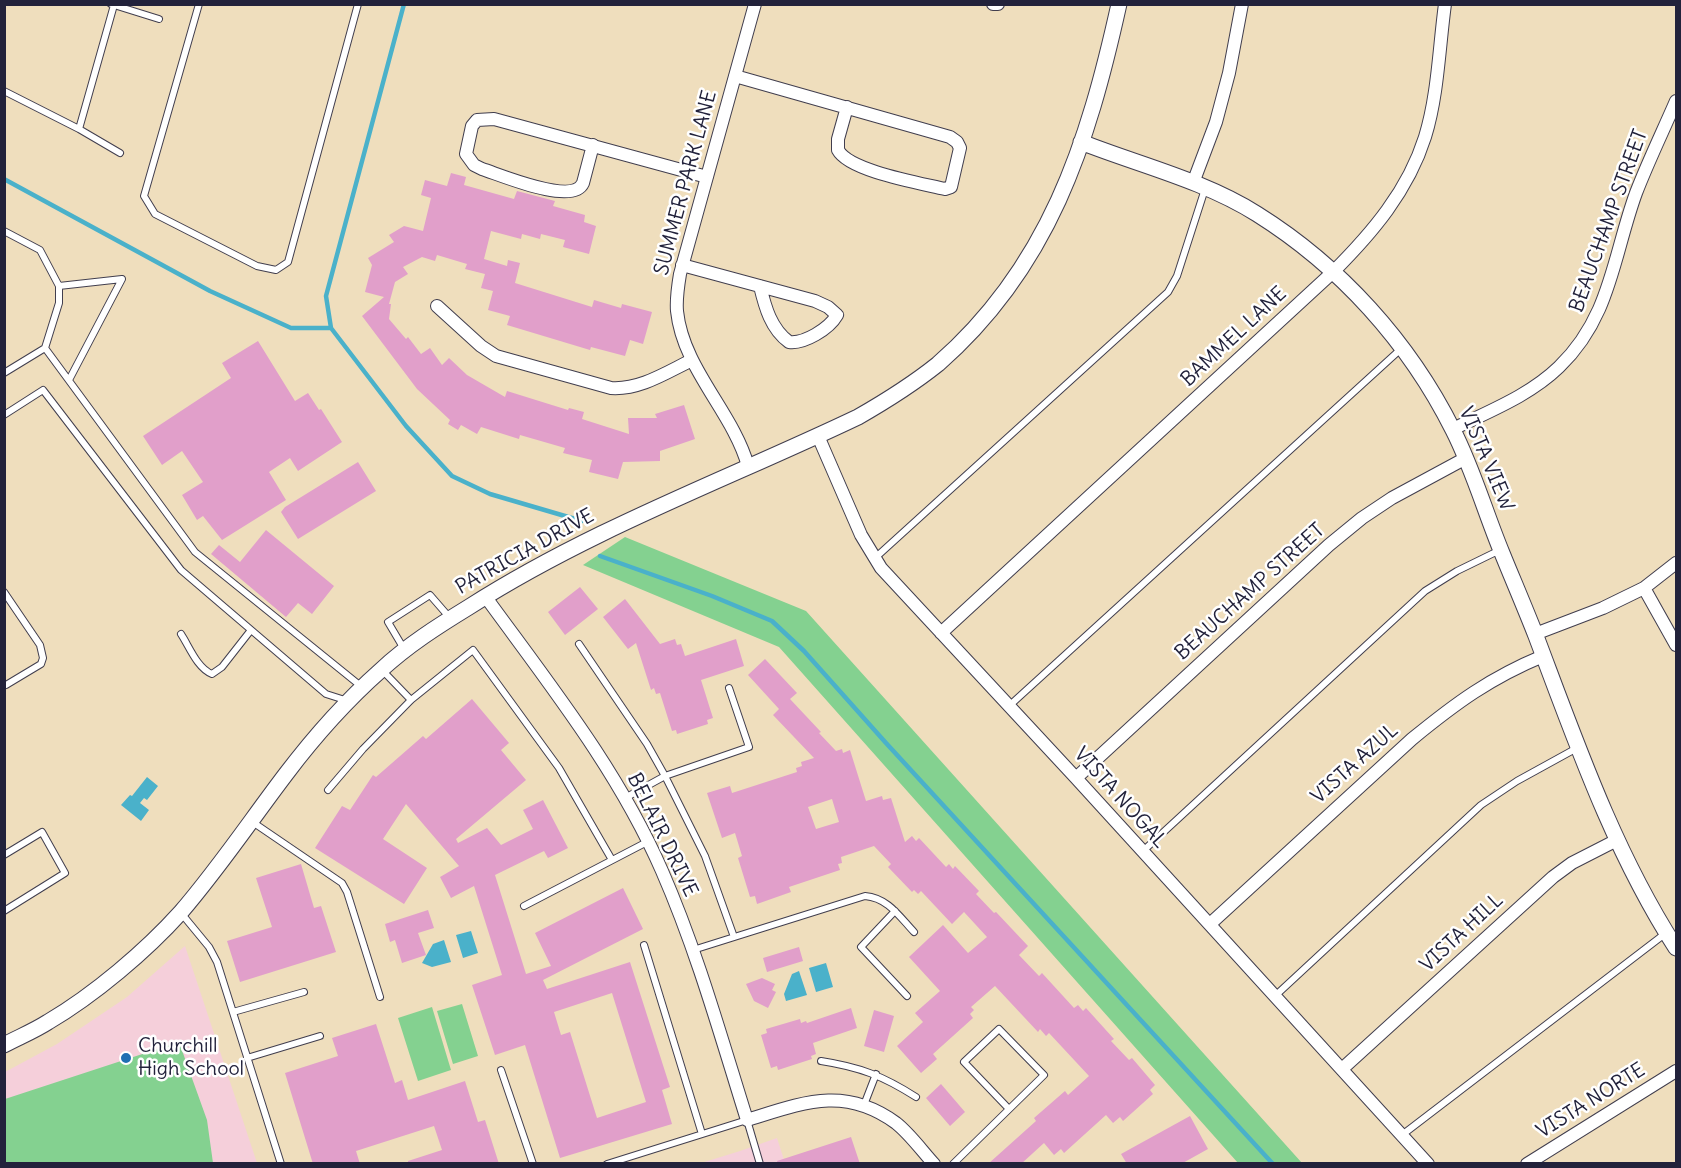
<!DOCTYPE html>
<style>
body{margin:0}
#map{position:relative;width:1681px;height:1168px;overflow:hidden;background:#efdebd;font-family:Delius,sans-serif}
canvas{display:block}
.frame{position:absolute;inset:0;border:6px solid #22223b;pointer-events:none}
</style>
<div id="map">
<canvas width="1681" height="1168"></canvas>
<div class="frame"></div>
</div>
<script>
const ctx = document.querySelector('canvas').getContext('2d');
ctx.lineJoin = 'round';
function fill(path, color) { ctx.fillStyle = color; ctx.fill(path, 'evenodd'); }
function trace(path, color, width, dash) { ctx.strokeStyle = color; ctx.lineWidth = width; ctx.lineCap = dash ? 'butt' : 'round'; ctx.setLineDash(dash || []); ctx.stroke(path); }
function label(font, color, halo, rows, align = 'center') {
  ctx.font = font + ' Delius,sans-serif'; ctx.lineWidth = 5; ctx.setLineDash([]); ctx.textBaseline = 'middle'; ctx.strokeStyle = halo; ctx.fillStyle = color; for (const [text, x, y, turn = 0] of rows) {
    ctx.save(); ctx.translate(x, y); ctx.rotate((+turn || 0) * Math.PI / 180); ctx.textAlign = isNaN(turn) ? turn : align; if (halo) ctx.strokeText(text, 0, 0); ctx.fillText(text, 0, 0); ctx.restore();
  }
}
const built = new Path2D(`
 M 185,946 L 257,1163 L 5,1164 L 5,1072 L 57,1044 L 127,997 Z
 M 777,1138 L 785,1163 L 698,1164 L 740,1151 Z`);
const green = new Path2D(`
 M 625,537 L 806,611 L 1302,1163 L 1238,1163 L 779,647 L 583,565 Z
 M 462,1004 L 478,1056 L 453,1064 L 437,1011 Z
 M 432,1007 L 451,1070 L 418,1081 L 398,1018 Z
 M 179,1042 L 207,1120 L 213,1163 L 5,1163 L 5,1099 Z`);
const water = new Path2D(`
 M 147,777 L 158,786 L 147,800 L 144,798 L 140,803 L 149,810 L 141,821 L 121,805 L 130,795 L 132,796 Z
 M 471,931 L 478,953 L 463,958 L 456,935 Z
 M 444,940 L 451,962 L 432,967 L 422,963 L 433,944 Z
 M 826,963 L 833,987 L 816,992 L 809,968 Z
 M 799,971 L 807,995 L 786,1001 L 784,994 L 792,974 Z`);
const stream = new Path2D(`
 M 404,4 L 326,296 L 331,328 L 406,426 L 452,476 L 490,494 L 582,521
 M 4,179 L 210,291 L 291,328 L 331,328
 M 600,556 L 712,596 L 772,621 L 804,651 L 886,743 L 1273,1164`);
const building = new Path2D(`
 M 451,173 L 466,177 L 464,185 L 514,199 L 517,191 L 555,201 L 553,206 L 585,215 L 584,222 L 596,226 L 589,254 L 563,247 L 565,240 L 541,234 L 540,239 L 522,234 L 521,239 L 491,231 L 484,259 L 507,266 L 508,260 L 520,263 L 515,283 L 592,307 L 594,300 L 621,308 L 622,304 L 652,312 L 643,344 L 630,340 L 625,356 L 591,347 L 590,350 L 507,325 L 510,316 L 488,310 L 493,291 L 481,288 L 485,274 L 465,269 L 467,264 L 437,255 L 435,261 L 422,257 L 403,267 L 408,274 L 395,282 L 389,304 L 391,304 L 389,319 L 406,339 L 408,337 L 421,354 L 430,348 L 442,365 L 449,358 L 467,375 L 505,397 L 507,391 L 568,410 L 569,408 L 584,412 L 582,419 L 629,434 L 628,418 L 657,418 L 655,414 L 684,405 L 695,439 L 660,451 L 660,461 L 623,462 L 618,479 L 589,472 L 592,460 L 563,453 L 565,448 L 520,435 L 519,439 L 481,427 L 477,434 L 461,425 L 458,430 L 448,424 L 450,420 L 417,389 L 362,316 L 384,297 L 365,292 L 372,265 L 368,258 L 394,242 L 389,235 L 404,226 L 423,231 L 431,198 L 421,195 L 425,180 L 447,186 Z
 M 258,341 L 295,401 L 308,393 L 319,410 L 321,409 L 342,442 L 298,471 L 290,458 L 269,472 L 286,500 L 222,540 L 203,516 L 197,520 L 182,495 L 203,482 L 182,451 L 162,465 L 143,436 L 231,378 L 222,363 Z
 M 358,462 L 376,491 L 298,539 L 281,512 L 285,507 Z
 M 266,530 L 334,586 L 312,614 L 298,603 L 286,617 L 211,554 L 219,545 L 240,562 Z
 M 580,587 L 598,609 L 565,635 L 548,612 Z
 M 625,599 L 660,644 L 675,639 L 677,645 L 681,644 L 685,656 L 736,639 L 744,666 L 701,680 L 713,718 L 707,720 L 708,724 L 677,734 L 676,730 L 672,731 L 660,693 L 656,694 L 654,688 L 651,690 L 636,643 L 628,649 L 603,617 Z
 M 765,659 L 797,693 L 790,699 L 821,732 L 819,733 L 836,751 L 842,749 L 843,753 L 850,750 L 866,801 L 882,796 L 883,800 L 891,798 L 905,842 L 912,836 L 916,841 L 919,838 L 946,867 L 949,864 L 953,869 L 955,866 L 979,891 L 976,894 L 994,913 L 996,912 L 1028,946 L 1019,955 L 1039,976 L 1042,973 L 1074,1008 L 1078,1005 L 1083,1011 L 1086,1008 L 1114,1039 L 1111,1041 L 1129,1060 L 1132,1058 L 1155,1085 L 1150,1090 L 1153,1094 L 1123,1121 L 1120,1117 L 1113,1123 L 1106,1115 L 1064,1153 L 1061,1149 L 1054,1155 L 1044,1143 L 1021,1164 L 988,1164 L 1036,1121 L 1034,1118 L 1065,1091 L 1068,1095 L 1089,1076 L 1049,1033 L 1046,1036 L 1040,1029 L 1038,1032 L 995,986 L 971,1007 L 974,1010 L 970,1014 L 973,1018 L 933,1054 L 937,1059 L 921,1073 L 897,1046 L 923,1022 L 915,1013 L 940,991 L 909,957 L 943,925 L 968,953 L 987,937 L 964,912 L 952,924 L 921,891 L 918,894 L 914,890 L 912,892 L 888,867 L 891,864 L 874,846 L 841,857 L 842,863 L 838,864 L 840,870 L 789,887 L 791,892 L 757,904 L 755,896 L 750,897 L 738,858 L 742,856 L 735,833 L 722,838 L 707,793 L 730,786 L 732,793 L 797,772 L 796,768 L 802,766 L 801,762 L 814,758 L 773,715 L 779,709 L 748,675 ZM 832,799 L 839,822 L 816,829 L 808,807 Z
 M 472,699 L 509,743 L 501,750 L 526,780 L 456,839 L 458,843 L 487,828 L 501,845 L 533,829 L 523,810 L 543,800 L 568,848 L 548,858 L 544,851 L 495,875 L 526,974 L 551,966 L 535,933 L 623,888 L 643,929 L 543,980 L 547,989 L 630,962 L 670,1087 L 662,1090 L 672,1124 L 560,1158 L 525,1045 L 495,1055 L 472,985 L 502,975 L 474,886 L 451,898 L 440,877 L 459,866 L 406,804 L 383,839 L 427,868 L 404,904 L 315,848 L 342,806 L 350,810 L 373,775 L 376,777 L 423,736 L 426,739 ZM 612,993 L 646,1102 L 597,1118 L 570,1032 L 561,1035 L 554,1012 Z
 M 301,864 L 314,908 L 321,906 L 336,952 L 240,982 L 227,941 L 272,927 L 256,878 Z
 M 428,910 L 434,928 L 418,933 L 426,955 L 402,963 L 395,940 L 390,942 L 385,924 Z
 M 799,947 L 803,961 L 767,972 L 763,958 Z
 M 762,978 L 775,984 L 772,990 L 776,992 L 768,1008 L 754,1001 L 746,984 Z
 M 851,1008 L 857,1028 L 813,1043 L 816,1054 L 811,1056 L 812,1059 L 778,1070 L 777,1066 L 771,1068 L 761,1035 L 767,1033 L 766,1029 L 800,1019 L 801,1023 L 806,1021 L 807,1023 Z
 M 874,1010 L 894,1016 L 884,1052 L 864,1046 Z
 M 376,1024 L 395,1083 L 402,1080 L 408,1100 L 465,1081 L 478,1122 L 485,1120 L 499,1164 L 408,1164 L 408,1161 L 442,1150 L 434,1126 L 356,1151 L 360,1164 L 313,1164 L 285,1073 L 338,1056 L 332,1038 Z
 M 941,1084 L 965,1112 L 950,1126 L 926,1098 Z
 M 1190,1116 L 1208,1149 L 1181,1164 L 1127,1164 L 1121,1154 Z
 M 851,1137 L 860,1164 L 778,1164 L 777,1161 Z`);
const service = new Path2D(`
 M 111,4 L 114,5 L 79,129 L 120,153
 M 199,4 L 144,196 L 155,214 L 257,266 L 276,270 L 288,262 L 358,4
 M 114,5 L 159,19
 M 4,91 L 79,129
 M 4,231 L 40,250 L 59,286 L 122,279 L 69,380
 M 45,348 L 59,303 L 59,286
 M 4,373 L 45,348 L 195,552 L 362,687
 M 4,415 L 43,390 L 181,570 L 326,694 L 348,701
 M 875,558 L 1168,292 L 1177,276 L 1205,189
 M 4,592 L 40,645 L 43,658 L 41,664 L 6,685
 M 181,634 C 189,646 197,668 212,674 L 222,667 L 251,630
 M 579,644 L 647,744 L 665,776 L 705,856 L 734,937
 M 404,649 L 388,622 L 430,595 L 450,618
 M 382,670 L 411,700
 M 1009,706 L 1402,348
 M 328,790 L 363,749 L 411,700 L 473,650 L 559,768 L 612,860
 M 625,798 L 665,776 L 749,747 L 729,688
 M 251,821 L 342,883 L 347,892 L 380,997
 M 1143,851 L 1425,591 L 1457,571 L 1500,550
 M 4,855 L 42,832 L 65,873 L 4,911
 M 524,906 L 647,842
 M 895,911 L 861,947 L 907,996
 M 181,913 L 209,947 L 217,962 L 281,1164
 M 644,945 L 702,1134
 M 693,950 L 865,896 C 888,898 899,916 914,932
 M 1275,996 L 1481,805 L 1517,781 L 1577,748
 M 233,1012 L 304,992
 M 247,1058 L 320,1036
 M 821,1061 C 860,1067 883,1076 916,1097
 M 501,1070 L 533,1164
 M 864,1105 L 876,1074
 M 1402,1135 L 1666,933
 M 607,1164 L 747,1120 L 760,1164
 M 953,1164 L 1044,1075 L 999,1029 L 964,1062 L 1009,1109`);
const minor = new Path2D(`
 M 993,4 L 998,4
 M 735,76 L 950,137 L 957,142 L 960,148 L 951,187 L 945,189 C 920,183 849,171 838,150 L 838,139 L 847,107
 M 593,145 L 583,183 C 573,206 501,175 482,169 L 474,165 L 466,154 L 472,126 L 477,120 L 494,119 L 707,177
 M 1193,183 L 1216,122 L 1229,73 L 1242,4
 M 682,265 L 815,301 L 828,307 L 837,315 C 829,329 804,344 789,342 C 771,329 765,307 760,286
 M 437,306 L 481,346 L 496,356 L 611,388 C 640,390 667,372 692,360
 M 1453,429 C 1489,411 1529,396 1559,367 C 1611,317 1613,256 1636,193 C 1648,162 1663,131 1676,101
 M 818,436 L 861,535 L 881,568 L 1076,778 L 1428,1164
 M 748,466 C 733,412 683,369 677,311 C 676,299 678,286 680,274 L 755,4
 M 1644,588 L 1676,645
 M 485,596 C 549,684 618,770 662,871 C 697,951 721,1037 747,1120 C 802,1103 844,1085 896,1123 C 910,1134 922,1151 934,1164
 M 941,633 L 1333,272 C 1372,233 1408,191 1425,137 C 1438,95 1439,48 1445,4
 M 1535,634 L 1603,608 L 1644,588 L 1676,563
 M 1076,778 L 1329,545 L 1362,518 L 1392,498 L 1466,458
 M 1210,924 L 1412,739 C 1456,703 1490,678 1543,656
 M 1342,1069 L 1553,877 L 1572,863 L 1617,840
 M 1527,1164 L 1676,1071`);
const tertiary = new Path2D(`
 M 1081,142 C 1139,165 1203,180 1257,214 C 1340,266 1409,342 1453,430 C 1473,469 1485,512 1502,553 C 1513,580 1525,608 1536,636 C 1576,742 1614,852 1676,948
 M 4,1045 C 19,1037 34,1031 48,1022 C 94,995 146,951 181,912 C 219,868 251,820 286,774 C 314,737 346,701 381,670 C 408,645 438,626 469,607 C 591,529 728,479 858,417 C 886,401 913,384 938,364 C 1049,267 1088,144 1119,4`);
const markers = [
 [126,1058,6,"#1f6fb2"]
];
const streetNames = [
 ["SUMMER PARK LANE",686,183,-75],
 ["BEAUCHAMP STREET",1609,221,-70],
 ["BAMMEL LANE",1234,337,-43],
 ["VISTA VIEW",1486,459,67],
 ["PATRICIA DRIVE",525,552,-29],
 ["BEAUCHAMP STREET",1250,592,-42],
 ["VISTA AZUL",1355,764,-42],
 ["VISTA NOGAL",1120,798,48],
 ["BELAIR DRIVE",662,835,64],
 ["VISTA HILL",1462,933,-43],
 ["VISTA NORTE",1591,1101,-32]
];
const poiNames = [
 ["Churchill",138,1046],
 ["High School",138,1069]
];
fill(built, '#f5cfda');
fill(green, '#84d190');
fill(water, '#4ab1ca');
trace(stream, '#4ab1ca', 4.5);
fill(building, '#e19fca');
trace(service, '#413e4e', 8);
trace(minor, '#413e4e', 14);
trace(tertiary, '#413e4e', 17);
trace(service, '#fff', 6);
trace(minor, '#fff', 12);
trace(tertiary, '#fff', 15);
for (const [x, y, r, color] of markers) { const dot = new Path2D(); dot.arc(x, y, r, 0, 2 * Math.PI); ctx.fillStyle = color; ctx.fill(dot); trace(dot, '#fff', 2); }
label('20px', '#22223b', '#fff', streetNames);
label('20px', '#22223b', '#fff', poiNames, 'left');
</script>
